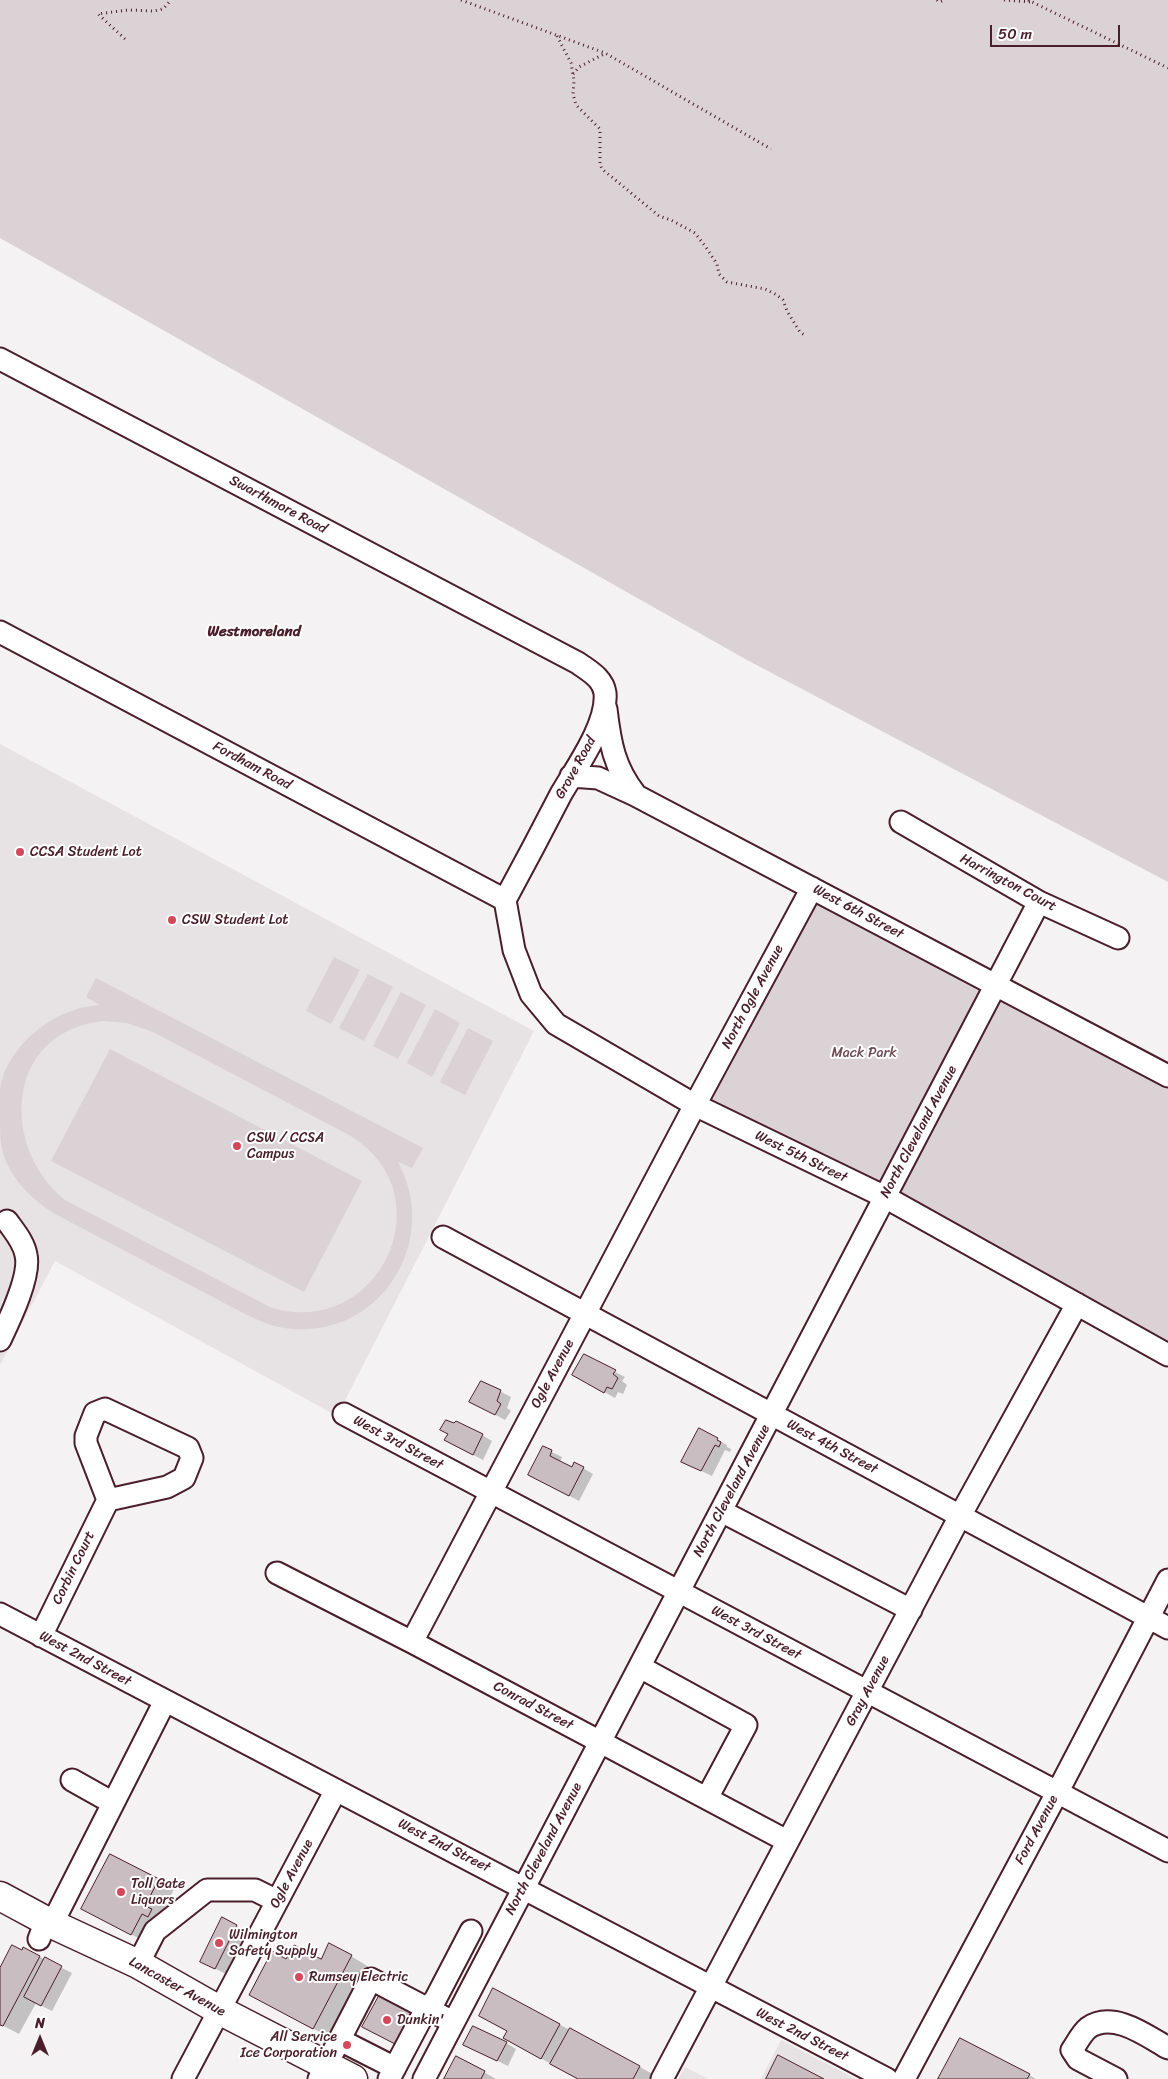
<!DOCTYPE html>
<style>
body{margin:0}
#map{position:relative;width:1168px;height:2079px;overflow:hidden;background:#f4f2f2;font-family:Sriracha,sans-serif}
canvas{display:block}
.north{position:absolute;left:15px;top:2014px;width:50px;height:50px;-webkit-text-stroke:4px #fff;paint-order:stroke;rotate:0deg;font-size:14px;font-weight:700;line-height:20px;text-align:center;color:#4a1f2b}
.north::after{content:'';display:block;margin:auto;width:18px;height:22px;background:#4a1f2b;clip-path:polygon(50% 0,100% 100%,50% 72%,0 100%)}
.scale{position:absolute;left:990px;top:25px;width:130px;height:22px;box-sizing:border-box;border:2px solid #4a1f2b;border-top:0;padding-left:6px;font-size:15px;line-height:18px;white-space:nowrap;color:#4a1f2b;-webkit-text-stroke:4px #fff;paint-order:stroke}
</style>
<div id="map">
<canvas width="1168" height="2079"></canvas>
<div class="north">N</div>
<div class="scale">50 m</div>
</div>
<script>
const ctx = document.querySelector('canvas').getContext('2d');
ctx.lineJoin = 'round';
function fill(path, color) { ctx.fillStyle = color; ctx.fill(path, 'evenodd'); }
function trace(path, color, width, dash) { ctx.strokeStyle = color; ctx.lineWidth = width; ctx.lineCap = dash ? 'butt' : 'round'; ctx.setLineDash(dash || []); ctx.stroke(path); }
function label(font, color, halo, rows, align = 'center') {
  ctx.font = font + ' Sriracha,sans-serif'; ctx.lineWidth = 4; ctx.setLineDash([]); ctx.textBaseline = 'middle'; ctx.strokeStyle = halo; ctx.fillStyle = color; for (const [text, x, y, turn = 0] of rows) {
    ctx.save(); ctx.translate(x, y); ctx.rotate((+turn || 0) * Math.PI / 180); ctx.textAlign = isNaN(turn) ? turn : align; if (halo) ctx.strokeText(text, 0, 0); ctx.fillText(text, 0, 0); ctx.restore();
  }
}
const built = new Path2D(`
 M 0,744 L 534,1031 L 337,1416 L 55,1261 L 0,1365 Z
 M 781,2040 L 856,2079 L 761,2079 Z
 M 685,2067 L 708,2079 L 678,2079 Z`);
const green = new Path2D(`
 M 0,0 L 1168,0 L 1168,882 L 747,660 L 0,238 Z
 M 812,888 L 1168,1076 L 1168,1355 L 695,1105 Z
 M 334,957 L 360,970 L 331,1024 L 306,1011 Z
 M 368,974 L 393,987 L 364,1041 L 339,1028 Z
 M 96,978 L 423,1148 L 412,1168 L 398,1162 C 442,1243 378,1342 284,1328 C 270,1326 258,1320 245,1314 L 55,1214 C 30,1198 6,1175 1,1144 C 0,1135 0,1126 0,1117 C 0,1108 0,1099 0,1090 C 4,1054 41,1020 74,1010 C 82,1007 91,1006 100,1005 L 86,997 ZM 103,1021 L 127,1023 L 153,1032 L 349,1135 C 447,1193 381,1339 272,1308 L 65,1200 C 0,1148 4,1032 103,1021 Z
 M 401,992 L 426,1005 L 398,1059 L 373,1046 Z
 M 435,1009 L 460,1023 L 432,1077 L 407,1063 Z
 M 468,1028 L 493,1041 L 465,1095 L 440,1082 Z
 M 110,1049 L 362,1181 L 304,1292 L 51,1161 Z`);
const shadow = new Path2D(`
 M 584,1356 L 625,1377 L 622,1381 L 627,1385 L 623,1394 L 618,1392 L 615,1398 L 574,1375 Z
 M 482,1382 L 511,1397 L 507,1408 L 511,1411 L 505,1420 L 481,1407 Z
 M 700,1430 L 727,1445 L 727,1447 L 731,1449 L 730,1452 L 725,1450 L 712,1476 L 693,1467 Z
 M 482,1435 L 492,1441 L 483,1460 L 456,1446 Z
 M 544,1448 L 562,1457 L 560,1462 L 572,1469 L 583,1468 L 593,1474 L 579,1501 L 540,1480 Z
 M 158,1880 L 174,1889 L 148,1943 L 99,1918 Z
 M 223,1919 L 247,1932 L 226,1974 L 212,1967 Z
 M 24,1949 L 72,1973 L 52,2011 L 36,2003 L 19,2034 L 0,2024 L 0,1970 Z
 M 351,1956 L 372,1969 L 335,2040 L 272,2007 L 287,1961 L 321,1961 Z
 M 494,1990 L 640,2067 L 656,2076 L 654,2079 L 579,2079 L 520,2047 L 508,2031 Z
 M 410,2014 L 420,2020 L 405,2049 L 374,2033 Z
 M 506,2043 L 516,2049 L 508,2066 L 475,2050 Z
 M 457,2057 L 496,2079 L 498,2079 L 445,2079 Z
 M 1029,2075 L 1036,2079 L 940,2079 Z`);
const building = new Path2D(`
 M 584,1354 L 616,1370 L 613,1374 L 618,1378 L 612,1389 L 607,1387 L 604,1393 L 572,1375 Z
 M 481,1381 L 501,1390 L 497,1401 L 501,1404 L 495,1415 L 469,1402 Z
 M 446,1420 L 454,1423 L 456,1421 L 483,1434 L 473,1455 L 444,1440 L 448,1434 L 440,1430 Z
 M 699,1428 L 718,1438 L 717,1440 L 721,1442 L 719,1447 L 715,1445 L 701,1471 L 681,1462 Z
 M 543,1446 L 552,1450 L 550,1456 L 572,1467 L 574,1462 L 584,1467 L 569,1496 L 528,1475 Z
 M 110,1854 L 159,1879 L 145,1906 L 152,1909 L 148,1917 L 142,1914 L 131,1935 L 81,1909 Z
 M 222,1917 L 237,1925 L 215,1969 L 200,1962 Z
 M 329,1943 L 352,1955 L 313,2029 L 249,1995 L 272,1951 L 286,1959 L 294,1945 L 321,1959 Z
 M 12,1945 L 22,1950 L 23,1947 L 40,1956 L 3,2026 L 0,2025 L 0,1968 Z
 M 45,1957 L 62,1966 L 41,2006 L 24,1997 Z
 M 493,1988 L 560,2024 L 541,2059 L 503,2038 L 507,2031 L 479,2016 Z
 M 379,1996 L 411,2013 L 395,2044 L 362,2027 Z
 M 473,2026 L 507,2042 L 497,2061 L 463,2045 Z
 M 570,2028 L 640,2066 L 633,2079 L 578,2079 L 550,2064 Z
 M 960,2038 L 1030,2074 L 1027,2079 L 938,2079 Z
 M 778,2055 L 824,2079 L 766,2079 Z
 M 456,2056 L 485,2071 L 481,2079 L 444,2079 Z`);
const path = new Path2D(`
 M 461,0 L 605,53 L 771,149
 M 937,0 L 939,2 L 945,0
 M 1004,0 L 1031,2
 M 1028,0 L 1168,68
 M 557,36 L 571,63 L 574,81 L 573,94 L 576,105 L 600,129 L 600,164 L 602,169 L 659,216 L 671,220 L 695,233 L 705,246 L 717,264 L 719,274 L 727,282 L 765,289 L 777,295 L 783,300 L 787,311 L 800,332 L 806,336
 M 125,39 L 98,14 L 128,10 L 154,11 L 163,9 L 171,0
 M 573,74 L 579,67 L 604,54`);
const minor = new Path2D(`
 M 0,359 L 578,663 C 589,671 603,678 605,693 C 608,724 576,768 561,794 C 543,829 524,865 505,900
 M 0,632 L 505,900
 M 606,709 C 610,743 614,767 635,794
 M 571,776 L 598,778 L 635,795 L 1168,1076
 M 901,822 L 1039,902 L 1118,938
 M 505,900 L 514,950 L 531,994 L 556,1024 L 695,1105 L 885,1197 L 1168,1355
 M 443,1237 L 1168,1628
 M 0,1340 C 9,1321 31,1276 26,1255 C 24,1242 14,1231 7,1221
 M 344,1414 L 1168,1851
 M 721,1511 L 911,1610
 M 277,1573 L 412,1642 L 787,1841
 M 0,1614 L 887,2079
 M 41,1636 L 108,1500 L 86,1443 L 86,1436 L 95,1413 L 105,1409 L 188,1448 L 192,1458 L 184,1478 L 167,1487 L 108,1500
 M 412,1642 L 695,1105 L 812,888
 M 640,1667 L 746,1725 L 707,1798
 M 72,1780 L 113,1803
 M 52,1924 L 165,1701
 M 39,1939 L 46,1921
 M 138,1964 L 155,1931 L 207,1890 L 255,1890 L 277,1901
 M 340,2040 L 395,2068
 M 183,2079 L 336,1790
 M 319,2079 L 371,1979 L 453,2022
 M 389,2079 L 426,2009 L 435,2000 L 471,1931
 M 424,2079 L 1039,902
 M 662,2079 L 960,1516 L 1077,1304
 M 904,2079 L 1057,1793 L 1168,1580
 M 1116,2079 L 1078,2059 L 1072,2050 C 1077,2043 1081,2034 1088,2028 C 1113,2010 1147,2036 1168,2048`);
const major = new Path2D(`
 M 0,1896 L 52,1924 L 138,1964 L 219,2010 L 353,2079`);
const markers = [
 [20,852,5,"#d1495b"],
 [172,920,5,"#d1495b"],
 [237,1146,5,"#d1495b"],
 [121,1892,5,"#d1495b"],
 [219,1943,5,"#d1495b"],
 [299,1977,5,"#d1495b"],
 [387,2020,5,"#d1495b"],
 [347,2045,5,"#d1495b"]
];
const streetNames = [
 ["Swarthmore Road",278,505,28],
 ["Fordham Road",252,766,28],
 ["Grove Road",576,768,-61],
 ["Harrington Court",1008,883,28],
 ["West 6th Street",858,912,28],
 ["North Ogle Avenue",753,997,-62],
 ["North Cleveland Avenue",919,1132,-62],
 ["West 5th Street",801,1157,26],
 ["Ogle Avenue",553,1374,-62],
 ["West 3rd Street",398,1443,28],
 ["West 4th Street",832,1447,28],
 ["North Cleveland Avenue",732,1491,-62],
 ["Corbin Court",74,1568,-64],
 ["West 3rd Street",756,1633,28],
 ["West 2nd Street",85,1659,28],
 ["Gray Avenue",868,1691,-62],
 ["Conrad Street",533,1706,28],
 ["Ford Avenue",1037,1830,-62],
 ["West 2nd Street",444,1846,27],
 ["North Cleveland Avenue",544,1849,-62],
 ["Ogle Avenue",292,1874,-62],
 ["Lancaster Avenue",177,1987,29],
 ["West 2nd Street",802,2035,27]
];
const poiNames = [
 ["CCSA Student Lot",30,852],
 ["CSW Student Lot",182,920],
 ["CSW / CCSA",247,1138],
 ["Campus",247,1154],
 ["Toll Gate",131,1884],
 ["Liquors",131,1900],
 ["Wilmington",229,1935],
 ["Safety Supply",229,1951],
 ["Rumsey Electric",309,1977],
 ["Dunkin'",397,2020],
 ["All Service",337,2037,"right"],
 ["Ice Corporation",337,2053,"right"]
];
const parkNames = [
 ["Mack Park",864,1053]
];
const neighbourhoodNames = [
 ["Westmoreland",254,632]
];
fill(built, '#e7e2e3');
fill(green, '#dbd2d5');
fill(shadow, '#0003');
fill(building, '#cabdc1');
trace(building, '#4a1f2b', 1);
trace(minor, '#4a1f2b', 25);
trace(major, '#4a1f2b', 31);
trace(path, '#4a1f2b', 3, [1, 4]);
trace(minor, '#fff', 21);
trace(major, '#fff', 28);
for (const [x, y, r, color] of markers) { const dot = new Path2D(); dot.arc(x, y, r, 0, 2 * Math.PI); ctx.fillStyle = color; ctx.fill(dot); trace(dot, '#fff', 2); }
label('14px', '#4a1f2b', '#fff', streetNames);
label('14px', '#4a1f2b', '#fff', poiNames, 'left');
label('14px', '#6e4c56', '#fff', parkNames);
label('bold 15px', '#4a1f2b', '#fff', neighbourhoodNames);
</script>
